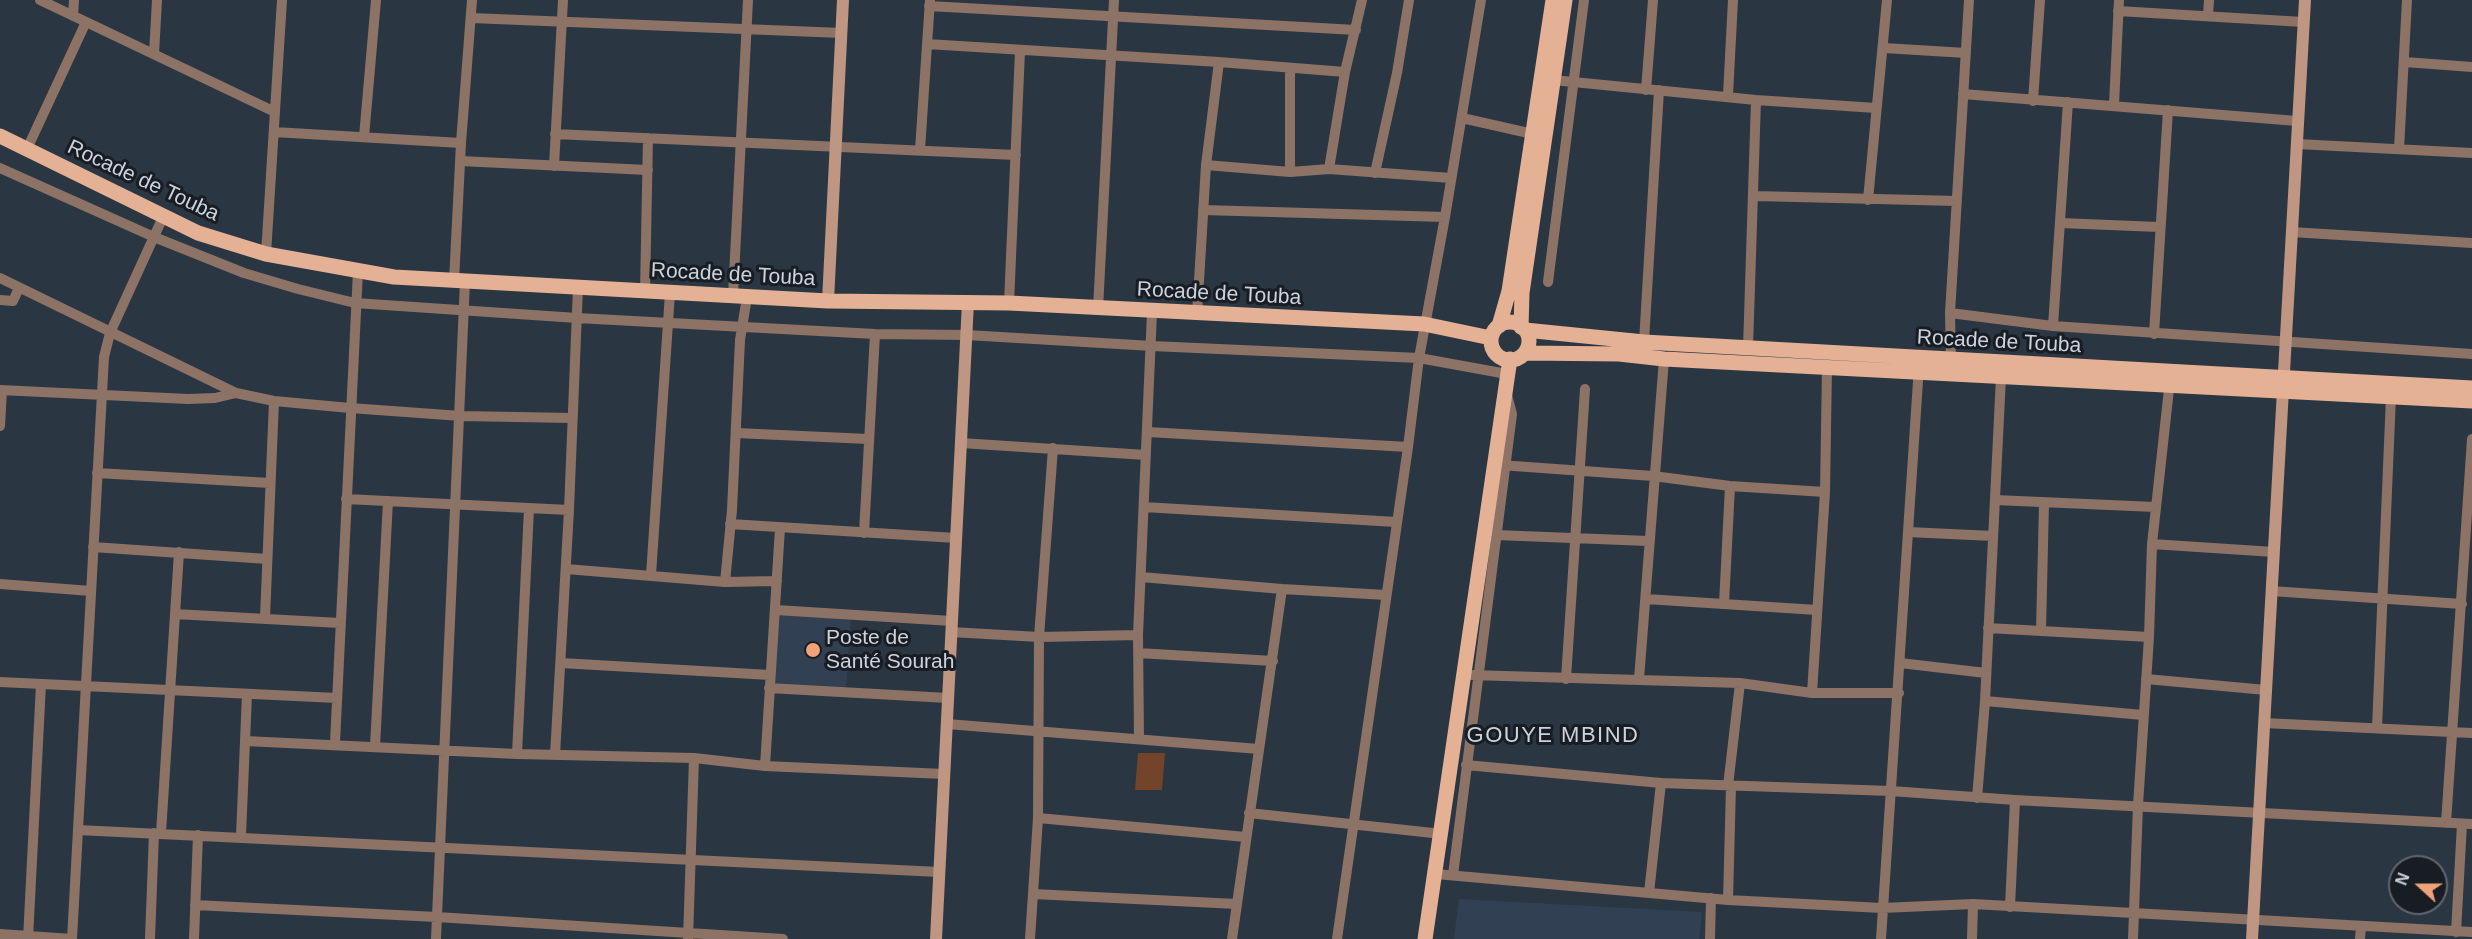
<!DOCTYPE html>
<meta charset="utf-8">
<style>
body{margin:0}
#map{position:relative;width:2472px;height:939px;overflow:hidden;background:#2b3643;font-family:Helvetica,sans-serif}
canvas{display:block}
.north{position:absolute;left:2388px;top:855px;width:60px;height:60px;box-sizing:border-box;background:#181d23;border:2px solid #60666d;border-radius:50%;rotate:291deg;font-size:16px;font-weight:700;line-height:24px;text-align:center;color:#cdd3dc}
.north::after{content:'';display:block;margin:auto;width:21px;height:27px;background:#f0a279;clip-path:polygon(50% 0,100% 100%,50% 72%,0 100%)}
</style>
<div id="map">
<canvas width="2472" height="939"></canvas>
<div class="north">N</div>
</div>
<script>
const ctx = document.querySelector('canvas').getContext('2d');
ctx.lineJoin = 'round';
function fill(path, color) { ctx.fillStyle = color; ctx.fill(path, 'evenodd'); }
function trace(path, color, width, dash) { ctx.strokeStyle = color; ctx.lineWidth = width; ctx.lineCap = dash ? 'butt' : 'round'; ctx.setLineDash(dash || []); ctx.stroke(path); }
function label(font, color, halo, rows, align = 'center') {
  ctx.font = font + ' Helvetica,sans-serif'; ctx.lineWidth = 6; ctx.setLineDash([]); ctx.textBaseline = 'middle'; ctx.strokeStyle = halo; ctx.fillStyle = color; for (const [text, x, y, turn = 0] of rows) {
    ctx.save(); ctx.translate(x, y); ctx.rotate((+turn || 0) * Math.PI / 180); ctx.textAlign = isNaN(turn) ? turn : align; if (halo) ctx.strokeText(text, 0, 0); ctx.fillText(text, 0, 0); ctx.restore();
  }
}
const built = new Path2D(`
 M 779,613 L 851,617 L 846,687 L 775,683 Z
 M 1459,899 L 1702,912 L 1699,939 L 1454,939 Z`);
const green = new Path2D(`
 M 1138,753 L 1165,753 L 1162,790 L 1135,790 Z`);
const street = new Path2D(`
 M 40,0 L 275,112
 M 929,6 L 1356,30
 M 2118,11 L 2303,22
 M 73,16 L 74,0
 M 2208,16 L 2209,0
 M 471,18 L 842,33
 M 927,44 L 1219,62 L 1345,72
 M 1884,48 L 1966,53
 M 154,54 L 157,0
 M 2405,62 L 2472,67
 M 1553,80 L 1756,100 L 1876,108
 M 1646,90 L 1653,0
 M 1963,94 L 2297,121
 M 1728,95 L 1733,0
 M 2033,101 L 2040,0
 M 2114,105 L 2119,0
 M 1462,118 L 1533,134
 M 274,132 L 461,143
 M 555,134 L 1016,155
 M 364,137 L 376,0
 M 2297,144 L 2472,153
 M 27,149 L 86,22
 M 2399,149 L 2407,0
 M 920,150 L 930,0
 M 460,161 L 648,170
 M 1206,165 L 1290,172 L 1329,169 L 1451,178
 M 554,166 L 563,0
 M 0,168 L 154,237 L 244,273 L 298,289 L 355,303 L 577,318 L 875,334 L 967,335 L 1152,346 L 1419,358 L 1507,374
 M 1329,169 L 1345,72 L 1362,0
 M 1290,172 L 1290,68
 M 1375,173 L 1397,73 L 1409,0
 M 1755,196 L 1957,201
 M 1868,200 L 1887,0
 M 1203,210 L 1445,217
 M 2060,223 L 2159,227
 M 2291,232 L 2472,243
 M 266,254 L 282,0
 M 0,278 L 236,393
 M 454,281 L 461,143 L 472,0
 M 1548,282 L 1584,0
 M 645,291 L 648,138
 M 733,296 L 748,0
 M 0,300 L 13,301 L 19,288
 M 1009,303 L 1020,51
 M 1098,309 L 1114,0
 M 1950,313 L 2053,326 L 2472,354
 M 1197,314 L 1206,165 L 1219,62
 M 2053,326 L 2068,102
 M 2154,334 L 2168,110
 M 1644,342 L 1659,90
 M 1748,348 L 1756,100
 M 1951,361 L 1950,313 L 1969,0
 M 0,390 L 188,399 L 215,398 L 236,393 L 274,401 L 350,408 L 461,416 L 572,418
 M 0,426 L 2,390
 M 1148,432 L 1408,447
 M 736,433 L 868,439
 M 961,443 L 1146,455
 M 1500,465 L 1653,476 L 1730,486 L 1825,492
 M 97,473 L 270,483
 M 346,499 L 569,510
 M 1995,500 L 2155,507
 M 1144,507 L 1396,522
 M 730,524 L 956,538
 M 1908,532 L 1993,536
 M 864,533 L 875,334
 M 1496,535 L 1648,541
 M 2152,544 L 2274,552
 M 93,547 L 267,559
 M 566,569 L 725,582 L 777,581
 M 651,575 L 670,293
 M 1141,577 L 1282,589 L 1386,595
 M 725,582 L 732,510 L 740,340 L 747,297
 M 0,584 L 91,591
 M 2271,591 L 2462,604
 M 1646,599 L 1817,610
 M 1724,604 L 1730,486
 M 776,610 L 952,621
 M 175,614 L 340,623
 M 265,618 L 274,401
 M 1988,628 L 2149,637
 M 2041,631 L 2044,503
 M 951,632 L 1039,637 L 1138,635
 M 1138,653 L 1273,661
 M 561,663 L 770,675
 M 1900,663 L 1986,673
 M 1471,675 L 1740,683 L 1812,693 L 1899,693
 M 1566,679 L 1585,389
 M 1639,679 L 1664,359
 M 2146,679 L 2266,690
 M 0,682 L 337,698
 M 769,688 L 948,698
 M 1812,693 L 1825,492 L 1827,367
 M 1985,701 L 2143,715
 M 2264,723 L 2472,733
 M 947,724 L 1259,749
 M 2377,728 L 2391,396
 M 1139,739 L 1138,635 L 1152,312
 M 245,741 L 517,754 L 694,758 L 765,766 L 944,774
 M 335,743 L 358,271
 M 375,746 L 388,501
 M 517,754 L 529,509
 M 555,755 L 569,510 L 578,287
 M 1466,765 L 1661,783 L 1891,791 L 2015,800 L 2472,824
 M 765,766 L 780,528
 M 1728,786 L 1740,683
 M 1977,798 L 1985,701 L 2001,377
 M 1249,813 L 1442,834
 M 1038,818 L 1246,837
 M 2446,823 L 2472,439
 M 78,830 L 939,872
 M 161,833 L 179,552
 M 241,836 L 247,694
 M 1436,874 L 1728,900 L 1882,908 L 1973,904 L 2472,932
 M 1453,875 L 1512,414 L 1506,391
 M 1649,893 L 1661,783
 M 1033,894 L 1237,904
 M 1728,900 L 1731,786
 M 195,905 L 437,917 L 783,939
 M 2010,907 L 2015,800
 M 2456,932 L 2462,824
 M 0,934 L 72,939
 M 28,939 L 41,684
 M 72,939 L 104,357 L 110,333 L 163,217
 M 150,939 L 154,833
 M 194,939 L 198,835
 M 436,939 L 465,281
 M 688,939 L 694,758
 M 1030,939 L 1038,818 L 1039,637 L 1053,448
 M 1232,939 L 1282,589
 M 1337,939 L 1408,447 L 1419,358 L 1445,217 L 1481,0
 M 1710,939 L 1711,898
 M 1881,939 L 1919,366
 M 1972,939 L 1973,904
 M 2133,939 L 2138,805 L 2149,637 L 2152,544 L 2170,380
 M 2360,939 L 2361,926`);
const secondary = new Path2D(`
 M 828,301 L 843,0
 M 936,939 L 968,302
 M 2252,939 L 2305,0`);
const primary = new Path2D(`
 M 0,136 L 198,233 L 266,254 L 394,277 L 828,301 L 1009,303 L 1424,324 L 1491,338
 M1491 341a19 19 0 1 1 38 0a19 19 0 1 1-38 0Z
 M 1499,326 L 1509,291 L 1553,0
 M 1521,327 L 1522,293 L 1565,0
 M 1525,330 L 1644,342 L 2472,388
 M 1525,353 L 1619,354 L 1664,359 L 2472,401
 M 1425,939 L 1510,359`);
const markers = [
 [813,650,8,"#f0a279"]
];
const streetNames = [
 ["Rocade de Touba",143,181,25],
 ["Rocade de Touba",733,275,3],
 ["Rocade de Touba",1219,294,3],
 ["Rocade de Touba",1999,342,3]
];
const poiNames = [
 ["Poste de",826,638],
 ["Santé Sourah",826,662]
];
const neighbourhoodNames = [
 ["GOUYE MBIND",1553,736]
];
fill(built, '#314052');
fill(green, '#734429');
trace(street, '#8d7366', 10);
trace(secondary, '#bf9681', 12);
trace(primary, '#e5b195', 15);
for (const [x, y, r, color] of markers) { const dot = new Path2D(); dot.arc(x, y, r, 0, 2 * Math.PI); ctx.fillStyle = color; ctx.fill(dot); trace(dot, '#181d23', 2); }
label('21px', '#cdd3dc', '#181d23', streetNames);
label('21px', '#cdd3dc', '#181d23', poiNames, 'left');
ctx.letterSpacing = '1.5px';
label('22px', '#cdd3dc', '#181d23', neighbourhoodNames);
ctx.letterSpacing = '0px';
</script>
